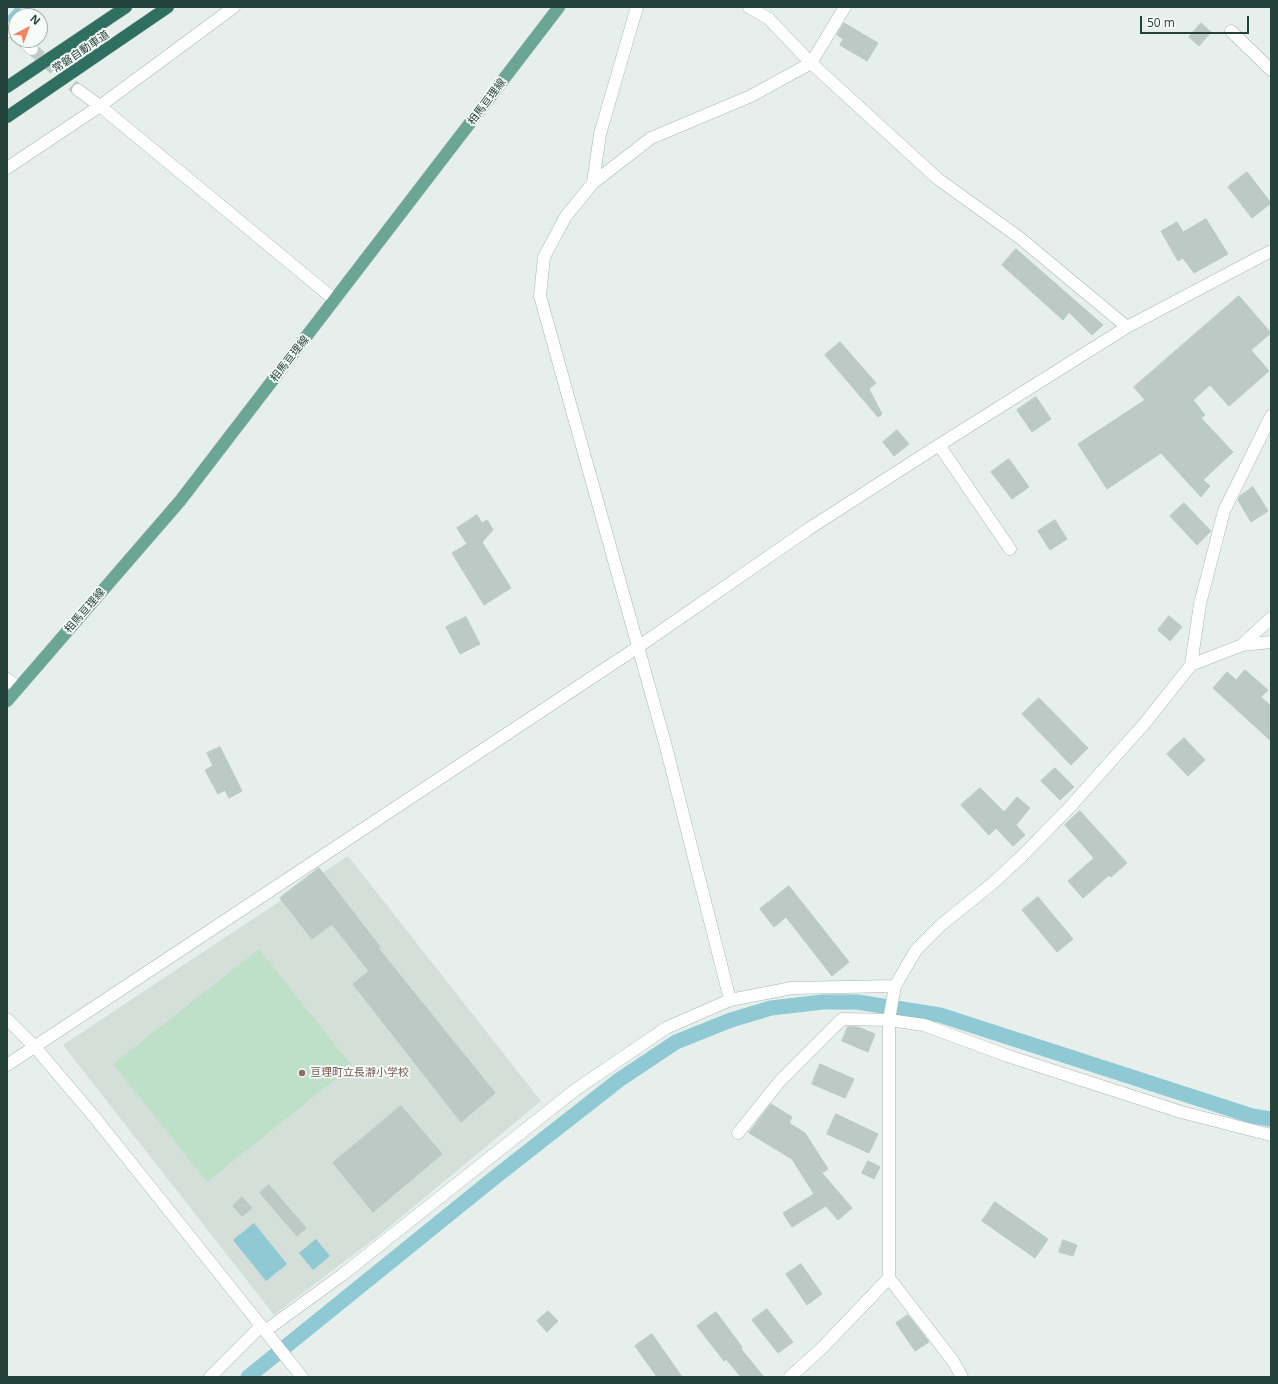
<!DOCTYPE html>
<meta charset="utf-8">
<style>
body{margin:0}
#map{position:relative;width:1278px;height:1384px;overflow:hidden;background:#e6efeb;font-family:"Open Sans",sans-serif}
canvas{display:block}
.frame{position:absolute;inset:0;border:8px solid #24423a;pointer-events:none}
.north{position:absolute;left:8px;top:8px;width:40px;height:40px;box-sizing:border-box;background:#f7fbf9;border:1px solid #a3b1ad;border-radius:50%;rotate:41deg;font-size:11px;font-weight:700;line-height:16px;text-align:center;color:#24423a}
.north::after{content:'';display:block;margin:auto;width:14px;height:18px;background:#f4845f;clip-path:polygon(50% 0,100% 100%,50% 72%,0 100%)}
.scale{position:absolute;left:1140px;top:16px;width:109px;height:18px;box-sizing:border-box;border:2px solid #24423a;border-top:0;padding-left:5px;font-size:12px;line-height:14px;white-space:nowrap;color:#24423a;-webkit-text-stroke:3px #f7fbf9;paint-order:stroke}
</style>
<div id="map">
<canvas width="1278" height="1384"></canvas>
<div class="frame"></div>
<div class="north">N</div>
<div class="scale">50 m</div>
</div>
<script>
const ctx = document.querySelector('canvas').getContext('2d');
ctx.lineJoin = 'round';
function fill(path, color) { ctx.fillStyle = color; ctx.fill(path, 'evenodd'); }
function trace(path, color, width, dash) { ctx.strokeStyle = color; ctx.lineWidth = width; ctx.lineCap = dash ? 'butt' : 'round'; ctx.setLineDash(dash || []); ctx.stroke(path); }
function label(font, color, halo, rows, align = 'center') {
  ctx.font = font + ' "Open Sans","Noto Sans JP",sans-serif'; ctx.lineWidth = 3.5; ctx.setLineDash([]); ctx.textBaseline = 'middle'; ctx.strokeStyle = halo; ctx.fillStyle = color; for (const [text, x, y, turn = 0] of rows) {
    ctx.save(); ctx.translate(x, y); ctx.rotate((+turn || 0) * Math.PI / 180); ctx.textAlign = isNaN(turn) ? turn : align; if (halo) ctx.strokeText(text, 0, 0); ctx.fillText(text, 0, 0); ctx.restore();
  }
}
const built = new Path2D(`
 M 348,856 L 541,1101 L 382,1233 L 274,1315 L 63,1045 Z`);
const green = new Path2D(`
 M 259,949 L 352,1066 L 207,1182 L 113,1064 Z`);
const water = new Path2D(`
 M 254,1223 L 287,1264 L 266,1281 L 233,1240 Z
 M 316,1239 L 330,1256 L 313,1270 L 299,1253 Z`);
const stream = new Path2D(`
 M 8,19 L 19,7`);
const canal = new Path2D(`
 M 248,1377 L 494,1178 L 619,1080 L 676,1042 L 731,1020 L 771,1008 L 823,1002 L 857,1002 L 940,1015 L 1252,1116 L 1271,1119`);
const building = new Path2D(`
 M 844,23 L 878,43 L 867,61 L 840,45 L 843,39 L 837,35 Z
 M 1201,23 L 1211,32 L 1199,46 L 1189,37 Z
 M 1247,172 L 1271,203 L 1252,218 L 1228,187 Z
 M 1206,219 L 1228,254 L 1194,273 L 1183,258 L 1178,261 L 1161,231 L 1177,222 L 1183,232 Z
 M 1016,249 L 1103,325 L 1092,335 L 1069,312 L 1063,320 L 1002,265 Z
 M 1239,296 L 1271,333 L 1251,350 L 1269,371 L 1229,406 L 1210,385 L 1193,400 L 1205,415 L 1201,418 L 1233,452 L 1203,480 L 1210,486 L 1201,497 L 1161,453 L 1107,489 L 1078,444 L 1145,400 L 1134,387 Z
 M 840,342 L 876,383 L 869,389 L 882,414 L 878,417 L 825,355 Z
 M 1036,397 L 1051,419 L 1032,432 L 1017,410 Z
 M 897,430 L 909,444 L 894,456 L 883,442 Z
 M 1009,459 L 1029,487 L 1012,499 L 991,472 Z
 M 1253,487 L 1268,511 L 1251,522 L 1238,500 L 1240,496 Z
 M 1184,503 L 1211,531 L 1197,545 L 1170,516 Z
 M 477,515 L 482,523 L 487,520 L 493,530 L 482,542 L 511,588 L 484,605 L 452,553 L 467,544 L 457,528 Z
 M 1055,520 L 1067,539 L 1050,550 L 1038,531 Z
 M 1169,616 L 1182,627 L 1170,641 L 1158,630 Z
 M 466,617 L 480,644 L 460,654 L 446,627 Z
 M 1245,670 L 1268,690 L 1261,697 L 1271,706 L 1271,741 L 1213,688 L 1227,672 L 1236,680 Z
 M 1039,698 L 1088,748 L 1071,765 L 1022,714 Z
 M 1184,738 L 1205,760 L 1188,776 L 1167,754 Z
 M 220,747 L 242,791 L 229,798 L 225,790 L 218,794 L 205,770 L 213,766 L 207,753 Z
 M 1055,768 L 1074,787 L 1060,800 L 1041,781 Z
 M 980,788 L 1004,812 L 1017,797 L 1030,808 L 1016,825 L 1025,835 L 1013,846 L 996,828 L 989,835 L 961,805 Z
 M 1080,811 L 1127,863 L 1111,877 L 1109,875 L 1083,898 L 1068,881 L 1094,858 L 1065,825 Z
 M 319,868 L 380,947 L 378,948 L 495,1093 L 461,1122 L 353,984 L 369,971 L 332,924 L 312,939 L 280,898 Z
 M 789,886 L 849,962 L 832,976 L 786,917 L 774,927 L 760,909 Z
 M 1038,897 L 1073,939 L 1057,952 L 1022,910 Z
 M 848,1027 L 858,1027 L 875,1034 L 868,1052 L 842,1041 Z
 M 820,1064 L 854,1079 L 845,1098 L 812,1084 Z
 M 771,1104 L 792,1117 L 789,1123 L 805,1133 L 828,1169 L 822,1173 L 852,1208 L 838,1220 L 826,1206 L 792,1227 L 783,1213 L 814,1194 L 792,1159 L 749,1133 Z
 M 401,1106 L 442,1154 L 373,1212 L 333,1163 Z
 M 836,1114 L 878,1134 L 869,1153 L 827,1134 Z
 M 868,1161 L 880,1167 L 874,1179 L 862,1173 Z
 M 269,1185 L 306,1228 L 297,1236 L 260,1193 Z
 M 242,1197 L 252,1208 L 242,1216 L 233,1206 Z
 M 995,1202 L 1048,1239 L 1035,1258 L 982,1221 Z
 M 1063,1240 L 1077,1245 L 1073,1256 L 1059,1252 Z
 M 801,1264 L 822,1294 L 807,1305 L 786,1274 Z
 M 767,1309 L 793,1342 L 778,1353 L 752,1320 Z
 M 548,1311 L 558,1321 L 547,1332 L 537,1321 Z
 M 716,1312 L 742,1347 L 741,1349 L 764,1377 L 741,1377 L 726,1359 L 724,1361 L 697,1326 Z
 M 908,1315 L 929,1342 L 915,1351 L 896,1323 Z
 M 652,1334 L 682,1377 L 657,1377 L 635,1346 Z`);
const minorTunnel = new Path2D(`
 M 32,49 L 78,90`);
const minor = new Path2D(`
 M 234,7 L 100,106 L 335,300
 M 749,7 L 769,19 L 811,63 L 938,179 L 1020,238 L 1127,327
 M 7,28 L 16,35
 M 1231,31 L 1271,70
 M 22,40 L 32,49
 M 7,168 L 100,106 L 78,90
 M 593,183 L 600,134 L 637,7
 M 939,445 L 1010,549
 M 1242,645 L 1271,618
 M 1191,665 L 1242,645 L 1271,642
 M 7,679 L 18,688
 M 730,1000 L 665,743 L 540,296 L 544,257 L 566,216 L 593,183 L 651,138 L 751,96 L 811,63 L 845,7
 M 7,1065 L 638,647 L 810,528 L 939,445 L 1127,327 L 1271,251
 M 738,1133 L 780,1081 L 842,1019 L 889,1020 L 924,1025 L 1008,1056 L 1181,1112 L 1271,1135
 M 889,1278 L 953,1361 L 962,1377
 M 265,1331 L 342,1275 L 575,1090 L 666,1028 L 730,1000 L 792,988 L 895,986
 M 790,1377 L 822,1348 L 889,1278 L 889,1020 L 895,986 L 916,950 L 941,925 L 993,883 L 1022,856 L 1069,808 L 1145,723 L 1191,665 L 1200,604 L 1224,511 L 1271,416`);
const tertiary = new Path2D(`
 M 7,1019 L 35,1047 L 96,1119 L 302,1377
 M 210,1377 L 261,1326`);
const primary = new Path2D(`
 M 7,701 L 180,501 L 559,7`);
const motorway = new Path2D(`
 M 7,87 L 126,7
 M 7,117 L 168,7`);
const markers = [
 [302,1073,4,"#8d6e63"]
];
const streetNames = [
 ["常磐自動車道",81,52,-34],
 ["相馬亘理線",487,102,-53],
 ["相馬亘理線",290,359,-52],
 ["相馬亘理線",85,611,-49]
];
const educationNames = [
 ["亘理町立長瀞小学校",310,1073]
];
fill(built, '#d4dfda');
fill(green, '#bfe0c8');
fill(water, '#8ec9d4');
trace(stream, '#8ec9d4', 4.5);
trace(canal, '#8ec9d4', 15);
fill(building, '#bbcac4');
trace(building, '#b8c9c2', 1);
trace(minorTunnel, '#bfccc8', 12, [12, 6]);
trace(minor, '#a8b8b2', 13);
trace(tertiary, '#a8b8b2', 13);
trace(primary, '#c2cac8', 13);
trace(motorway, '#c2cac8', 13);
trace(minor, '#fff', 12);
trace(tertiary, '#fff', 12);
trace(primary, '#6aa596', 12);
trace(motorway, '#2f6f62', 12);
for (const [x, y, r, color] of markers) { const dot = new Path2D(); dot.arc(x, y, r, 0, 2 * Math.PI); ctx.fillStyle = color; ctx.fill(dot); trace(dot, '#f7fbf9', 1.5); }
label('11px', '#24423a', '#f7fbf9', streetNames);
label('11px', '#785e54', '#f7fbf9', educationNames, 'left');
</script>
